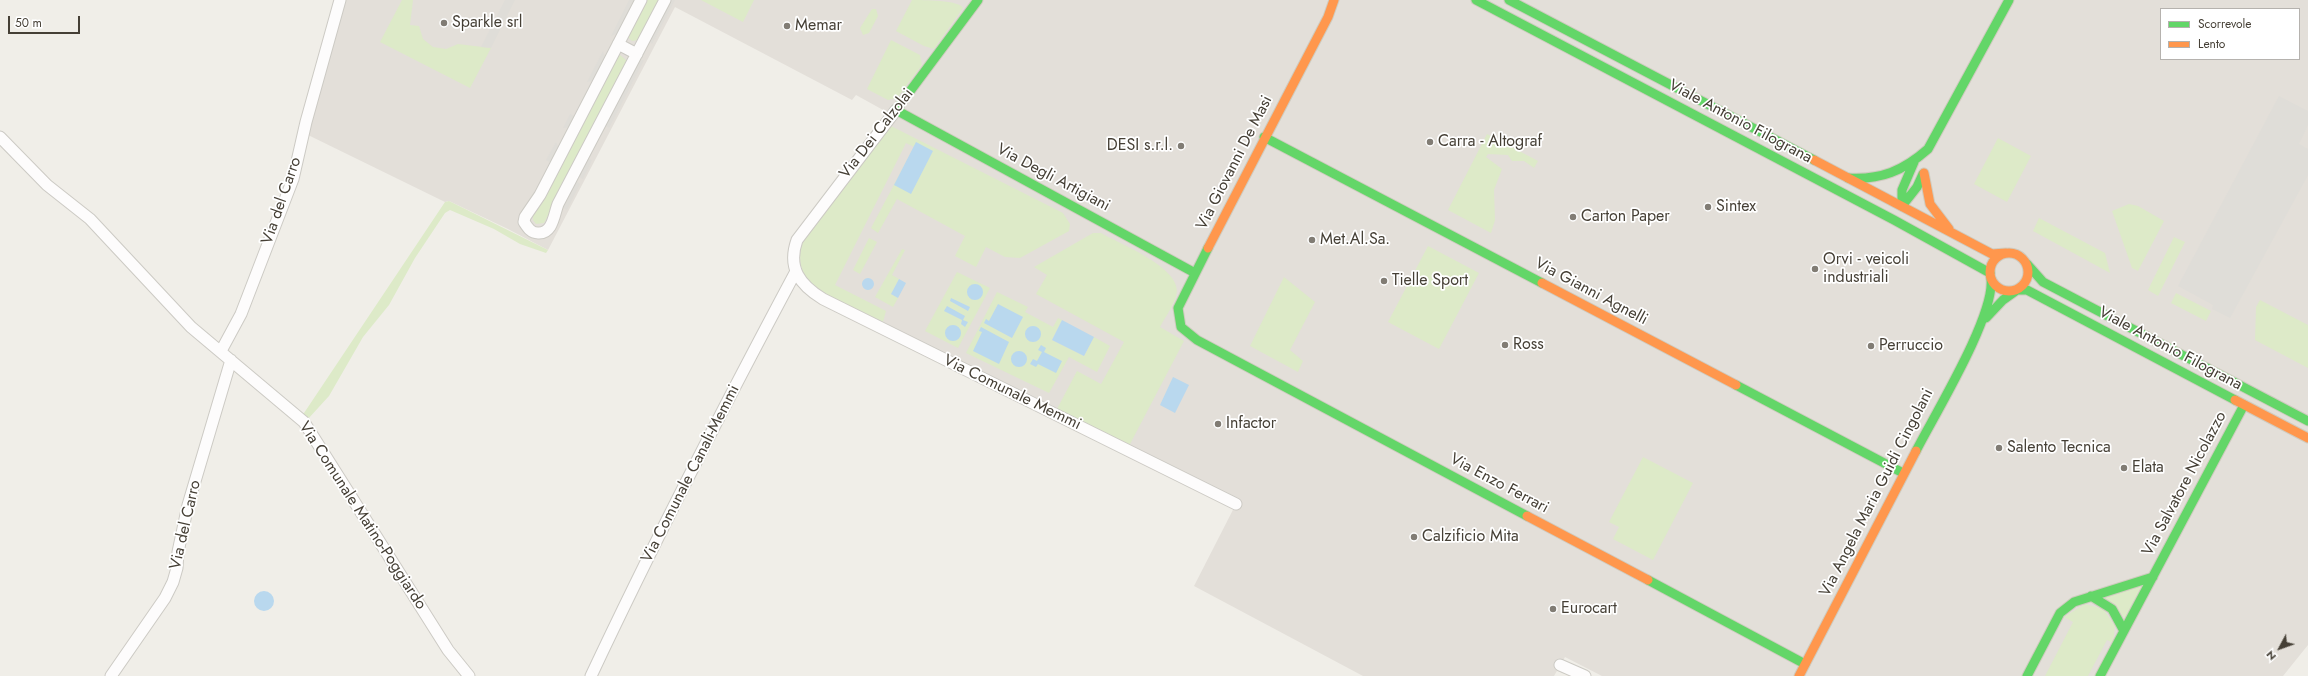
<!DOCTYPE html>
<style>
body{margin:0}
#map{position:relative;width:2308px;height:676px;overflow:hidden;background:#f0eee8;font-family:Jost,sans-serif}
canvas{display:block}
.legend{position:absolute;left:2160px;top:8px;width:140px;height:52px;box-sizing:border-box;background:#fff;border:1px solid #b5b2ae;margin:0;padding:5px 7px;list-style:none;font-size:12px;color:#453f35}
.legend li{display:flex;align-items:center;gap:8px;height:20px}
.legend b{width:20px;border:1px solid #b5b2ae}
.north{position:absolute;left:2260px;top:628px;width:40px;height:40px;-webkit-text-stroke:3px #fff;paint-order:stroke;rotate:229deg;font-size:11px;font-weight:700;line-height:16px;text-align:center;color:#453f35}
.north::after{content:'';display:block;margin:auto;width:14px;height:18px;background:#453f35;clip-path:polygon(50% 0,100% 100%,50% 72%,0 100%)}
.scale{position:absolute;left:8px;top:16px;width:72px;height:18px;box-sizing:border-box;border:2px solid #453f35;border-top:0;padding-left:5px;font-size:12px;line-height:14px;white-space:nowrap;color:#453f35;-webkit-text-stroke:3px #fff;paint-order:stroke}
</style>
<div id="map">
<canvas width="2308" height="676"></canvas>
<ul class="legend">
<li><b style="height:5px;background:#63d668"></b>Scorrevole</li>
<li><b style="height:5px;background:#ff974d"></b>Lento</li>
</ul>
<div class="north">N</div>
<div class="scale">50 m</div>
</div>
<script>
const ctx = document.querySelector('canvas').getContext('2d');
ctx.lineJoin = 'round';
function fill(path, color) { ctx.fillStyle = color; ctx.fill(path, 'evenodd'); }
function trace(path, color, width, dash) { ctx.strokeStyle = color; ctx.lineWidth = width; ctx.lineCap = dash ? 'butt' : 'round'; ctx.setLineDash(dash || []); ctx.stroke(path); }
function label(font, color, halo, rows, align = 'center') {
  ctx.font = font + ' Jost,sans-serif'; ctx.lineWidth = 3.5; ctx.setLineDash([]); ctx.textBaseline = 'middle'; ctx.strokeStyle = halo; ctx.fillStyle = color; for (const [text, x, y, turn = 0] of rows) {
    ctx.save(); ctx.translate(x, y); ctx.rotate((+turn || 0) * Math.PI / 180); ctx.textAlign = isNaN(turn) ? turn : align; if (halo) ctx.strokeText(text, 0, 0); ctx.fillText(text, 0, 0); ctx.restore();
  }
}
const industrial = new Path2D(`
 M 343,0 L 2308,0 L 2308,645 L 2283,676 L 1602,676 L 1565,657 L 1554,676 L 1363,676 L 1194,586 L 1238,500 L 819,291 L 801,266 L 800,260 L 894,116 L 856,95 L 852,100 L 675,7 L 548,250 L 508,229 L 449,201 L 445,202 L 306,134 ZM 2161,9 L 2299,9 L 2299,59 L 2161,59 Z`);
const green = new Path2D(`
 M 402,0 L 413,0 L 410,25 L 419,26 L 423,39 L 433,47 L 446,49 L 458,44 L 491,48 L 470,88 L 380,42 Z
 M 645,0 L 660,0 L 638,40 L 632,41 L 627,36 Z
 M 701,0 L 754,0 L 743,22 Z
 M 912,0 C 924,0 959,0 963,8 L 934,49 L 924,46 L 896,31 Z
 M 872,9 L 876,9 L 878,16 L 869,33 L 863,35 L 860,28 Z
 M 891,40 L 920,55 L 922,65 L 897,98 L 888,100 L 867,89 Z
 M 620,55 L 626,60 L 627,64 L 544,223 L 536,224 L 533,220 L 533,216 L 614,60 Z
 M 889,125 L 1063,213 L 1070,224 L 1069,231 L 1020,258 L 1005,257 L 986,247 L 976,267 L 955,256 L 965,236 L 897,199 L 878,233 L 871,228 L 914,147 L 906,143 L 835,285 L 886,311 L 883,322 C 869,315 855,308 841,302 C 809,286 793,275 803,236 Z
 M 1487,134 L 1538,161 L 1534,168 L 1524,161 L 1512,161 L 1508,155 L 1488,154 L 1486,157 L 1502,169 L 1494,190 L 1495,220 L 1491,233 L 1448,210 Z
 M 1998,138 L 2031,156 L 2007,202 L 1974,184 Z
 M 449,201 L 548,250 L 546,253 L 520,244 L 494,229 L 450,210 L 445,213 L 415,258 L 389,305 L 363,337 L 329,396 L 308,419 L 302,416 L 445,202 Z
 M 2129,204 L 2138,206 L 2164,221 L 2138,271 L 2132,268 L 2112,211 Z
 M 2039,218 L 2105,253 L 2110,273 L 2033,231 Z
 M 1093,233 L 1101,233 C 1120,244 1177,266 1177,291 C 1176,303 1165,317 1160,327 L 1184,341 L 1129,446 L 1057,409 L 1077,371 L 1101,384 L 1124,342 L 1036,294 L 1047,275 L 1034,267 Z
 M 2174,237 L 2185,242 L 2158,296 L 2148,290 Z
 M 869,238 L 877,242 L 860,274 L 853,270 Z
 M 1428,246 L 1479,273 L 1439,349 L 1388,322 Z
 M 902,249 L 905,250 L 892,275 L 899,279 L 891,294 L 898,298 L 893,307 L 875,297 Z
 M 957,272 L 990,288 L 958,348 L 925,331 Z
 M 1284,277 L 1315,302 L 1290,350 L 1303,361 L 1298,372 L 1250,346 Z
 M 997,292 L 1028,307 L 1025,312 L 1053,327 L 1058,318 L 1062,320 L 1052,340 L 1084,356 L 1094,337 L 1110,346 L 1097,372 L 1069,357 L 1049,393 L 966,353 Z
 M 2176,293 L 2211,311 L 2206,321 L 2171,303 Z
 M 2260,300 L 2308,325 L 2308,368 L 2255,340 L 2256,307 Z
 M 1643,457 L 1693,483 L 1653,560 L 1613,539 L 1619,527 L 1609,522 Z
 M 2142,586 L 2125,618 L 2104,597 Z
 M 2085,604 L 2103,609 L 2115,626 L 2113,643 L 2107,640 L 2088,676 L 2045,676 L 2073,622 L 2064,617 Z`);
const parking = new Path2D(`
 M 505,0 L 515,0 L 491,48 L 481,47 Z
 M 629,0 L 638,0 L 621,32 L 611,36 Z
 M 675,0 L 652,44 L 648,38 L 667,1 Z
 M 603,51 L 606,61 L 596,80 L 587,82 Z
 M 644,60 L 609,128 L 603,124 L 637,61 Z
 M 2279,96 L 2308,111 L 2308,125 L 2299,144 L 2308,149 L 2308,175 L 2230,318 L 2212,309 L 2213,305 L 2178,286 Z
 M 570,114 L 577,117 L 572,127 L 563,128 Z
 M 556,142 L 560,151 L 553,164 L 546,160 Z
 M 585,158 L 592,160 L 583,179 L 576,175 Z
 M 574,180 L 580,184 L 567,210 L 560,206 Z`);
const water = new Path2D(`
 M 916,142 L 933,151 L 911,194 L 894,185 Z
 M862 284a6 6 0 1 1 12 0a6 6 0 1 1-12 0Z
 M 899,279 L 906,283 L 898,298 L 891,294 Z
 M967 292a8 8 0 1 1 16 0a8 8 0 1 1-16 0Z
 M 951,298 L 970,307 L 968,311 L 950,301 Z
 M 998,304 L 1023,317 L 1012,338 L 984,323 L 986,319 L 989,321 Z
 M 947,306 L 965,316 L 963,320 L 968,322 L 965,327 L 961,324 L 962,320 L 944,311 Z
 M 1062,320 L 1094,337 L 1084,356 L 1052,340 Z
 M945 333a8 8 0 1 1 16 0a8 8 0 1 1-16 0Z
 M1025 334a8 8 0 1 1 16 0a8 8 0 1 1-16 0Z
 M 981,327 L 1009,342 L 999,364 L 973,351 L 982,332 L 979,331 Z
 M 1041,345 L 1046,348 L 1044,352 L 1062,361 L 1056,373 L 1038,364 L 1036,367 L 1030,364 L 1033,359 L 1037,361 L 1042,352 L 1038,350 Z
 M1011 359a8 8 0 1 1 16 0a8 8 0 1 1-16 0Z
 M 1173,377 L 1189,385 L 1175,413 L 1160,405 Z
 M254 601a10 10 0 1 1 20 0a10 10 0 1 1-20 0Z`);
const street = new Path2D(`
 M 641,0 L 540,195 L 525,217 L 524,222 C 528,228 531,233 538,233 C 553,234 554,214 558,204 L 665,0
 M 618,44 L 637,54
 M 896,110 L 797,240 C 787,268 800,285 823,299 L 1236,504
 M 0,137 L 47,185 L 90,219 L 191,327 L 304,422 L 448,650 L 469,676
 M 221,351 L 241,314 L 293,179 L 306,122 L 340,0
 M 1560,665 L 1585,676
 M 111,676 L 165,598 L 173,582 L 177,568 L 178,552 L 188,505 L 231,360
 M 591,676 C 655,540 724,406 795,273`);
const fast = new Path2D(`
 M 978,0 L 896,110 L 1195,273
 M 1476,0 L 1894,220 L 1990,273
 M 1509,0 L 1814,160
 M 1264,137 L 1542,283
 M 1848,178 C 1881,180 1903,171 1928,149 L 2009,0
 M 1902,206 L 1917,187 L 1923,174
 M 1902,206 L 1902,190 L 1914,162
 M 1208,248 L 1178,308 L 1181,327 L 1197,340 L 1527,516
 M 2027,264 L 2043,282 L 2308,421
 M 2017,290 L 2027,290 L 2235,400
 M 1986,318 L 2003,300 L 2017,290
 M 1736,385 L 1903,473
 M 1916,451 C 1935,414 1995,316 1991,279
 M 1648,580 L 1805,664
 M 2091,596 L 2112,609 L 2124,631
 M 2027,676 L 2060,613 L 2074,602 L 2153,577
 M 2100,676 L 2244,405`);
const slow = new Path2D(`
 M 1814,160 L 1992,254 L 2006,253
 M 1924,173 L 1930,204 L 1949,229
 M 1208,248 L 1328,17 L 1334,0
 M1990 272a19 19 0 1 1 38 0a19 19 0 1 1-38 0Z
 M 1542,283 L 1736,385
 M 2235,400 L 2308,438
 M 1527,516 L 1648,580
 M 1799,676 L 1916,451`);
const markers = [
 [444,23,4,"#817c74"],
 [787,26,4,"#817c74"],
 [1430,142,4,"#817c74"],
 [1181,146,4,"#817c74"],
 [1708,207,4,"#817c74"],
 [1573,217,4,"#817c74"],
 [1312,240,4,"#817c74"],
 [1815,269,4,"#817c74"],
 [1384,281,4,"#817c74"],
 [1505,345,4,"#817c74"],
 [1871,346,4,"#817c74"],
 [1218,424,4,"#817c74"],
 [1999,448,4,"#817c74"],
 [2124,468,4,"#817c74"],
 [1414,537,4,"#817c74"],
 [1553,609,4,"#817c74"]
];
const poiNames = [
 ["Sparkle srl",452,23],
 ["Memar",795,26],
 ["Carra - Altograf",1438,142],
 ["DESI s.r.l.",1173,146,"right"],
 ["Sintex",1716,207],
 ["Carton Paper",1581,217],
 ["Met.Al.Sa.",1320,240],
 ["Orvi - veicoli",1823,260],
 ["industriali",1823,278],
 ["Tielle Sport",1392,281],
 ["Ross",1513,345],
 ["Perruccio",1879,346],
 ["Infactor",1226,424],
 ["Salento Tecnica",2007,448],
 ["Elata",2132,468],
 ["Calzificio Mita",1422,537],
 ["Eurocart",1561,609]
];
const streetNames = [
 ["Viale Antonio Filograna",1740,122,28],
 ["Via Dei Calzolai",877,134,-52],
 ["Via Giovanni De Masi",1235,163,-63],
 ["Via Degli Artigiani",1053,178,28],
 ["Via del Carro",282,201,-71],
 ["Via Gianni Agnelli",1591,292,28],
 ["Viale Antonio Filograna",2170,349,28],
 ["Via Comunale Memmi",1012,393,26],
 ["Via Comunale Canali-Memmi",691,474,-63],
 ["Via Enzo Ferrari",1499,484,28],
 ["Via Salvatore Nicolazzo",2185,484,-62],
 ["Via Angela Maria Guidi Cingolani",1877,493,-63],
 ["Via Comunale Matino-Poggiardo",362,516,57],
 ["Via del Carro",186,525,-77]
];
fill(industrial, '#e3dfd9');
fill(green, '#ddeac8');
fill(parking, '#dfddd8');
fill(water, '#b9d8ee');
trace(street, '#cccac4', 13);
trace(fast, '#cfcbbf', 11);
trace(slow, '#cfcbbf', 11);
trace(street, '#fdfcfc', 11);
trace(fast, '#63d668', 9);
trace(slow, '#ff974d', 9);
for (const [x, y, r, color] of markers) { const dot = new Path2D(); dot.arc(x, y, r, 0, 2 * Math.PI); ctx.fillStyle = color; ctx.fill(dot); trace(dot, '#fff', 1.5); }
label('16px', '#453f35', '#fff', poiNames, 'left');
label('16px', '#453f35', '#fff', streetNames);
</script>
